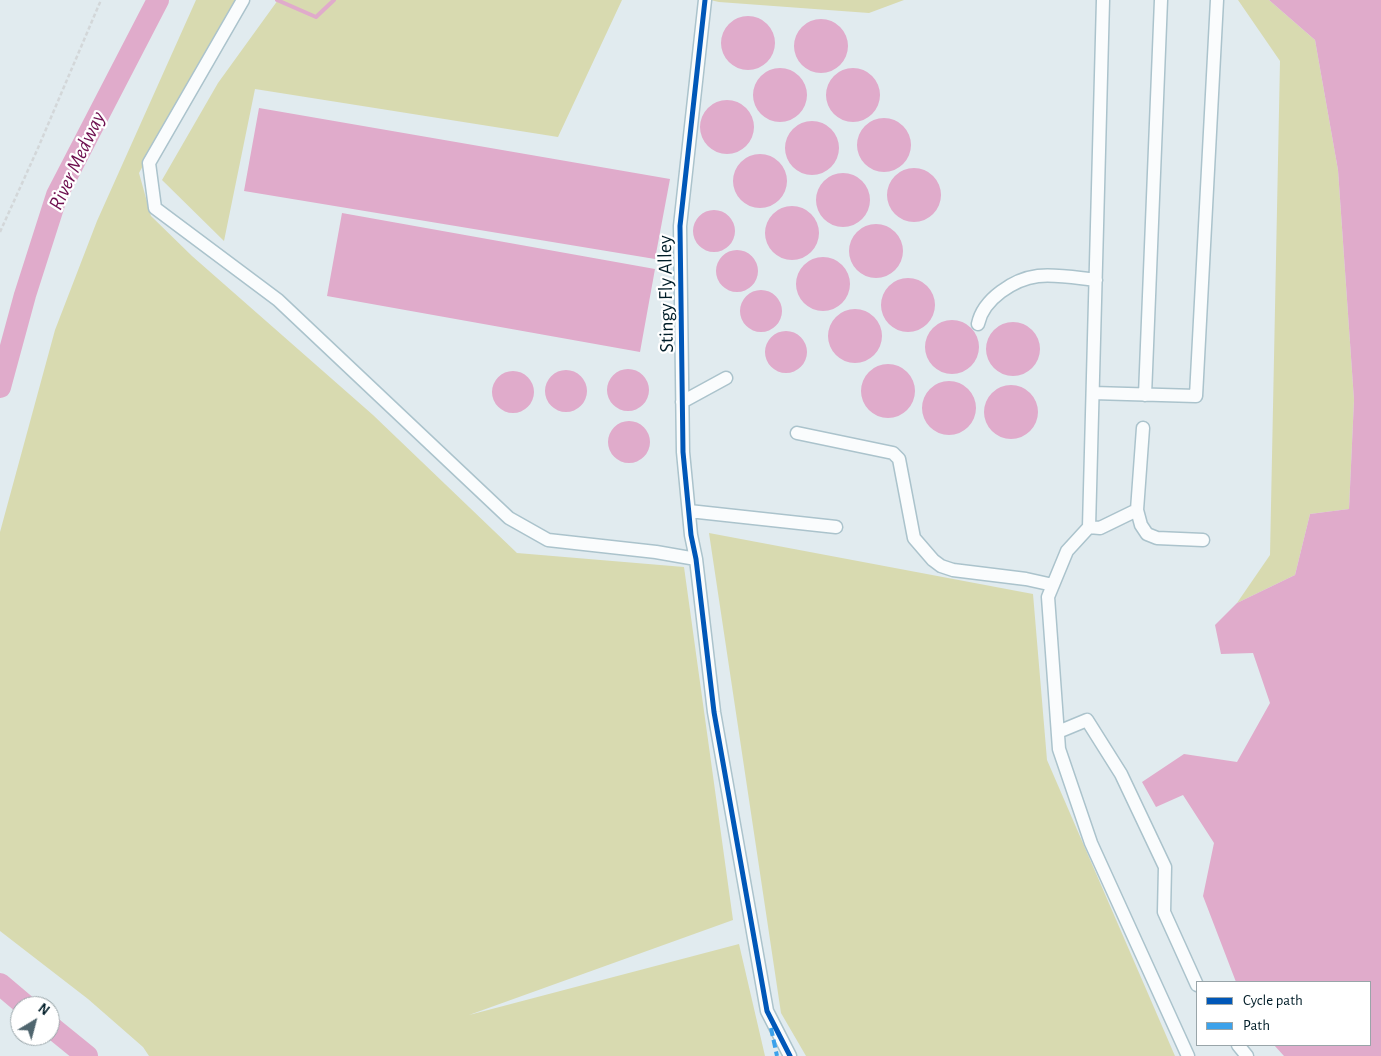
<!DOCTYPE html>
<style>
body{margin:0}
#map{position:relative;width:1381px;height:1056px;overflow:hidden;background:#e1ebef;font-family:"Alegreya Sans",sans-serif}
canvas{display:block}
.legend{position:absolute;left:1196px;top:981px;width:175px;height:65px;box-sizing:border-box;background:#fff;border:1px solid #99a5a9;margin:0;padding:6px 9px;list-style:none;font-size:15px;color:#001d28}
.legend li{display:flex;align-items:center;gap:10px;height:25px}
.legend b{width:25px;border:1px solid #99a5a9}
.north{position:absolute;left:10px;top:996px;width:50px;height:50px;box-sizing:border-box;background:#fff;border:1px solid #99a5a9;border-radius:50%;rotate:37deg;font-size:14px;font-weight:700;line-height:20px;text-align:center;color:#001d28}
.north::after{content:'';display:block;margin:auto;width:18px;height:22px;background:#4f656e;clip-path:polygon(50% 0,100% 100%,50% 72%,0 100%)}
</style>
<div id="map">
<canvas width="1381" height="1056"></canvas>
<ul class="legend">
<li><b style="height:6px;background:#0057b8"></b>Cycle path</li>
<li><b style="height:6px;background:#3ca2eb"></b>Path</li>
</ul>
<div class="north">N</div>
</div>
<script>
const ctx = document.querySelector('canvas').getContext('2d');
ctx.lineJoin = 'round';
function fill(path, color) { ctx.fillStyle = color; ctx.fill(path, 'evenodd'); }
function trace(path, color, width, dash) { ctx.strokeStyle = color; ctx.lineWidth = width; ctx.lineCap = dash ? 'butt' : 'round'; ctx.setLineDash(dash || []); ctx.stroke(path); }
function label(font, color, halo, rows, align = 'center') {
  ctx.font = font + ' "Alegreya Sans",sans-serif'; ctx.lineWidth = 4.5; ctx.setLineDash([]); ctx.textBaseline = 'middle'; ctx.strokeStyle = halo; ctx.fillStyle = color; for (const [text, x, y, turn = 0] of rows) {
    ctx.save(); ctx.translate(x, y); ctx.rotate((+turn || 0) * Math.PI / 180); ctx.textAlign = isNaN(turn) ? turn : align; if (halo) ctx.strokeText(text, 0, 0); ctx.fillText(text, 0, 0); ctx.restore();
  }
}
const green = new Path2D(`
 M 196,0 L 235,0 L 139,173 L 151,216 L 192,256 L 373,415 L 517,553 L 684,567 L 733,920 L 469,1015 L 739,944 L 765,1056 L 149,1056 L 143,1047 L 88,999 L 0,931 L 0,532 L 55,330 L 97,221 Z
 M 278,0 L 622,0 L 558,137 L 255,89 L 224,241 L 162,180 L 218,83 Z
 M 710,0 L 904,0 L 869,13 L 719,2 Z
 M 1238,0 L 1269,0 L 1315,40 L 1338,170 L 1354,400 L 1349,509 L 1310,514 L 1295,575 L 1237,603 L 1270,555 L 1280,61 Z
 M 709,533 L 1033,594 L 1047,760 L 1175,1056 L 806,1056 L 781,1013 Z`);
const water = new Path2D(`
 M 1269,0 L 1381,0 L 1381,1056 L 1284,1056 L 1274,1045 L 1370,1045 L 1370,982 L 1236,982 L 1203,896 L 1214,843 L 1183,795 L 1156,807 L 1142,782 L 1184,754 L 1237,762 L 1270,703 L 1253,653 L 1221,654 L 1215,625 L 1237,603 L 1295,575 L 1310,514 L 1349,509 L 1354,400 L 1338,170 L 1315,40 Z
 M721 43a27 27 0 1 1 54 0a27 27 0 1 1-54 0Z
 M794 46a27 27 0 1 1 54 0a27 27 0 1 1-54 0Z
 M826 95a27 27 0 1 1 54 0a27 27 0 1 1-54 0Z
 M753 95a27 27 0 1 1 54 0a27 27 0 1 1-54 0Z
 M700 127a27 27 0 1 1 54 0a27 27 0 1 1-54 0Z
 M 259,108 L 670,179 L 655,259 L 244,191 Z
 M857 145a27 27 0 1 1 54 0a27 27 0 1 1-54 0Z
 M785 148a27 27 0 1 1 54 0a27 27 0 1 1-54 0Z
 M733 181a27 27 0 1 1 54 0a27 27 0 1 1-54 0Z
 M887 195a27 27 0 1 1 54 0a27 27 0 1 1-54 0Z
 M816 200a27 27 0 1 1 54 0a27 27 0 1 1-54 0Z
 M765 233a27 27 0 1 1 54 0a27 27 0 1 1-54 0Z
 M693 231a21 21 0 1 1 42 0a21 21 0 1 1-42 0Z
 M 342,213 L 655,269 L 640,352 L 327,296 Z
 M849 251a27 27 0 1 1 54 0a27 27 0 1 1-54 0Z
 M716 271a21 21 0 1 1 42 0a21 21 0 1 1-42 0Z
 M796 284a27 27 0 1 1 54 0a27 27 0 1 1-54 0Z
 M881 305a27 27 0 1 1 54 0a27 27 0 1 1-54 0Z
 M740 311a21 21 0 1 1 42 0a21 21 0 1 1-42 0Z
 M828 336a27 27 0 1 1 54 0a27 27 0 1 1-54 0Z
 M925 347a27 27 0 1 1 54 0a27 27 0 1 1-54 0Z
 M986 349a27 27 0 1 1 54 0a27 27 0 1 1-54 0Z
 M765 352a21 21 0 1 1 42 0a21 21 0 1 1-42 0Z
 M861 391a27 27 0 1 1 54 0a27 27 0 1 1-54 0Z
 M607 390a21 21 0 1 1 42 0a21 21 0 1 1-42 0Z
 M545 391a21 21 0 1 1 42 0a21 21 0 1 1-42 0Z
 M492 392a21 21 0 1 1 42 0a21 21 0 1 1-42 0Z
 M922 408a27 27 0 1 1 54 0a27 27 0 1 1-54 0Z
 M984 412a27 27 0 1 1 54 0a27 27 0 1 1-54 0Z
 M608 442a21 21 0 1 1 42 0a21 21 0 1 1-42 0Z`);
const stream = new Path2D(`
 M 277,0 L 316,17 L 334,0`);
const river = new Path2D(`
 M 0,387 L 25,295 L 57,195 L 158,0
 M 0,984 L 26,1006
 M 50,1026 L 87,1056`);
const path = new Path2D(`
 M 0,232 L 38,148 L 101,0`);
const minor = new Path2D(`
 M 243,0 L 149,163 L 155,208 L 278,300 L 509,518 L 548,540 L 656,552 L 696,559
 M 705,0 L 680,226 L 683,452 L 691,535 L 696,559 L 714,712 L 767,1011 L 790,1056
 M 1103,0 L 1089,527 L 1067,551 L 1048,597 L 1059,749 L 1091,843 L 1188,1056
 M 978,324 C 983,299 1014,279 1038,276 C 1057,274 1077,278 1096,280
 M 1093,393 L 1196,396 L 1217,0
 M 1145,395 L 1161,0
 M 682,402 L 726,378
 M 1143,428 L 1137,510 L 1141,525 L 1147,534 L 1157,538 L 1203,540
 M 797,433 L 893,453 L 899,459 L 914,538 L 933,560 L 941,566 L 953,570 L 1026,579 L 1053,585
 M 689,511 L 836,527
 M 1089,527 L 1100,528 L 1137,510
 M 1058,732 L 1087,720 L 1121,774 L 1165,867 L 1164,912 L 1197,985
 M 1238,1045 L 1247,1056`);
const quiet = new Path2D(`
 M 771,1028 L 777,1056`);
const cycleway = new Path2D(`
 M 705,0 L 680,226 L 683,452 L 691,535 L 696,559 L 714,712 L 767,1011 L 790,1056`);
const streetNames = [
 ["Stingy Fly Alley",666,294,-91]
];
const waterNames = [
 ["River Medway",77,161,-65]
];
fill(green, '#d8dab0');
fill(water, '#e0abcb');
trace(stream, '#e0abcb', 4);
trace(river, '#e0abcb', 22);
trace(minor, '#abc3cc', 15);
trace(path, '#d3d7d9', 2.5, [4, 2.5]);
trace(minor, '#fafcfd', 12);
trace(quiet, '#3ca2eb', 4, [8, 4]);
trace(cycleway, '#0057b8', 5);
label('20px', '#001d28', '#fff', streetNames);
label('italic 21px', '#6e0f4f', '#fff', waterNames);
</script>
